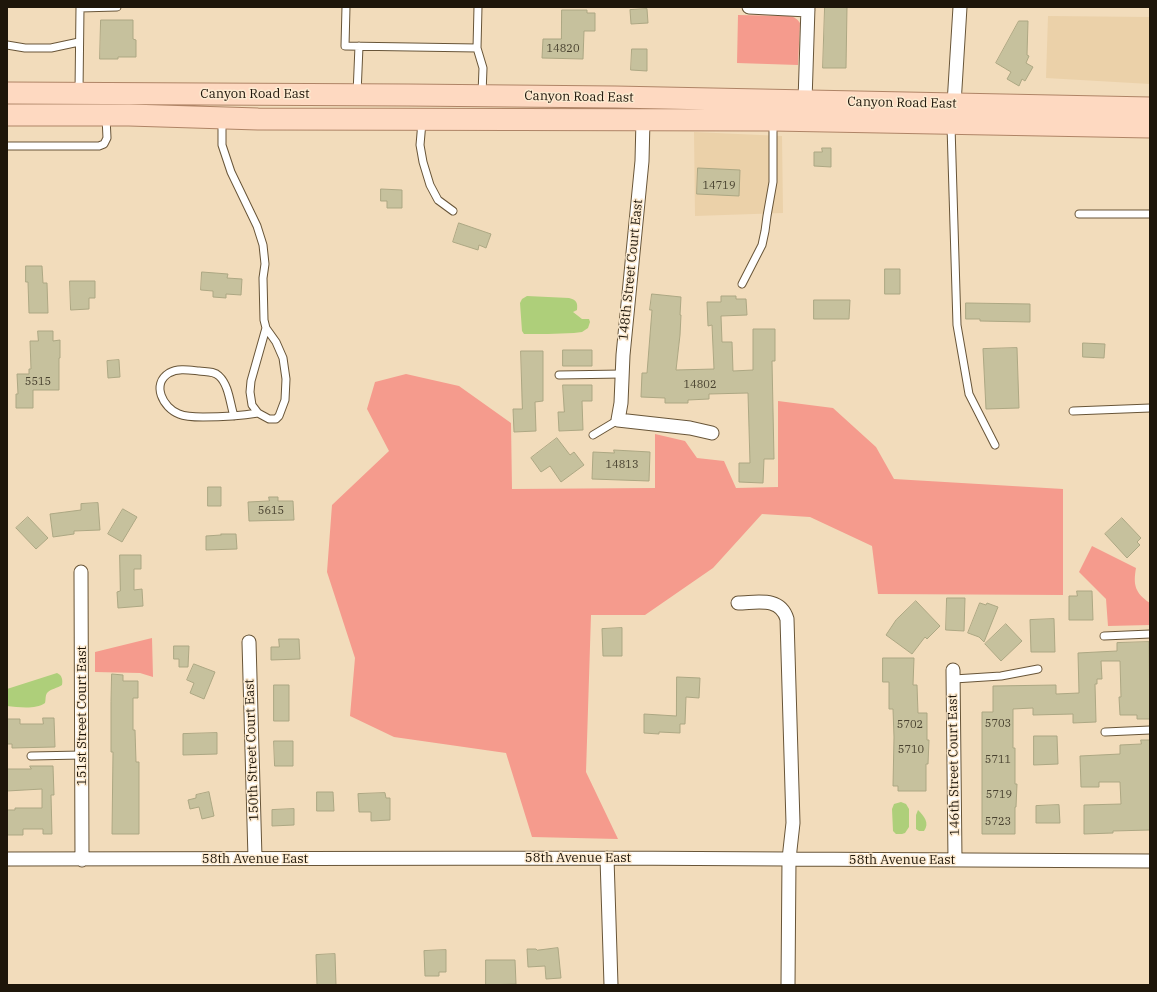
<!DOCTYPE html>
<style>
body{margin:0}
#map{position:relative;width:1157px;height:992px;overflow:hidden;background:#f2dcbb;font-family:"IBM Plex Serif",serif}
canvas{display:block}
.frame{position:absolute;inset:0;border:8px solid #1e160a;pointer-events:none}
</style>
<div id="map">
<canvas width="1157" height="992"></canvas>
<div class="frame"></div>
</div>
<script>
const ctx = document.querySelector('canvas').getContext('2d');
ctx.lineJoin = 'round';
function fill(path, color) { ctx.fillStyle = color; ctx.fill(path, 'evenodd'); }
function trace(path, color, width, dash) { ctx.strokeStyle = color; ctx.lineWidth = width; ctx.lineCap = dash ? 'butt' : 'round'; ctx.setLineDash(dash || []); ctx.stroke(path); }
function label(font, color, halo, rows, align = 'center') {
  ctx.font = font + ' "IBM Plex Serif",serif'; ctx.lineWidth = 3; ctx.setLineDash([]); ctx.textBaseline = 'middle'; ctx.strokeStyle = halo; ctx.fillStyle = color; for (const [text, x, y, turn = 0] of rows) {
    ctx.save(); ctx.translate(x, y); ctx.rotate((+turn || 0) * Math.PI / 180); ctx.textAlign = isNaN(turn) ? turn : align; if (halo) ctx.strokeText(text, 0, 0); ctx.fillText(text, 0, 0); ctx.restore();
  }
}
const built = new Path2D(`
 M 1048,16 L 1150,17 L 1150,84 L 1046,78 Z
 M 694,132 L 782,136 L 783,213 L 695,216 Z`);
const green = new Path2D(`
 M 738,15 L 789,16 C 795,17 797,19 800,23 L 798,65 L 737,63 Z
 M 406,374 L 459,386 L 511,423 L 512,489 L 655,488 L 655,434 L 685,441 L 697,458 L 724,461 L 736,488 L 778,487 L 778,401 L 833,408 L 876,447 L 894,479 L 1063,489 L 1063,595 L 878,594 L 872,546 L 810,517 L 762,514 L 713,568 L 645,615 L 591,615 L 586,772 L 618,839 L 532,837 L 506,753 L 394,737 L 350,716 L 355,658 L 327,572 L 332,505 L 389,451 L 367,409 L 375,382 Z
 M 1092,546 L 1136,568 C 1133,585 1135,593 1150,603 L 1150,625 L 1108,626 L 1106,599 L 1079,572 Z
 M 152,638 L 153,677 L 140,673 L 95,672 L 95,652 Z`);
const water = new Path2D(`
 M 527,296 L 569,298 C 576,300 578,302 577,310 L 573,312 L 582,319 L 589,319 L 590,322 L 588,328 L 582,332 L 574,333 L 548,334 L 524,334 L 522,331 L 520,303 L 522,299 Z
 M 57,673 C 62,675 63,680 62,685 C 58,688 50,689 47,693 C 45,696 46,700 45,703 C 35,710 18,707 7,706 L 7,689 Z
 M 901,802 L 906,804 L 909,809 L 909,827 L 905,833 L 902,834 L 896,834 L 893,831 L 892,809 L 894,804 Z
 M 918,810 C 924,816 930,823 924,831 L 919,831 L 916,829 L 916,815 Z`);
const building = new Path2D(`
 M 825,7 L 847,7 L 846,68 L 823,68 Z
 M 647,9 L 648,23 L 631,24 L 630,10 Z
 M 562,10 L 587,10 L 587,13 L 595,13 L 595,31 L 584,31 L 583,59 L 542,58 L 543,39 L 561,39 Z
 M 101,20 L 133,20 L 133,39 L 136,40 L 136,57 L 118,57 L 118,59 L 100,59 Z
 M 1019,21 L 1028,21 L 1027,55 L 1029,56 L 1026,63 L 1033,67 L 1025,81 L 1022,79 L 1019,86 L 1007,79 L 1011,72 L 996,63 Z
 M 632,49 L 647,49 L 647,71 L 631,70 Z
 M 822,148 L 831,148 L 831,167 L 814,166 L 814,152 L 822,152 Z
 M 698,168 L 740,170 L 739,196 L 697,194 Z
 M 381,189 L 402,190 L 402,208 L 387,208 L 387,201 L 381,201 Z
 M 459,223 L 491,234 L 486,248 L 479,245 L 478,250 L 453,242 Z
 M 26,266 L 42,266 L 43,283 L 47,283 L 48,313 L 29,313 L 28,282 L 26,282 Z
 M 885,269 L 900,269 L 900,294 L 885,294 Z
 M 202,272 L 228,274 L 227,278 L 242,279 L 241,295 L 226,294 L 226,298 L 213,297 L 213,291 L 201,290 Z
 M 70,281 L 95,281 L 95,298 L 89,298 L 89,309 L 71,310 Z
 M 652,294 L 681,297 L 680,315 L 681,315 L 680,335 L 676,370 L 714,369 L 712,325 L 708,326 L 707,302 L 721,302 L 721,296 L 736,296 L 736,299 L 746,299 L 747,315 L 721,316 L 722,342 L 732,342 L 733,371 L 753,370 L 753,329 L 775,329 L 775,361 L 772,361 L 774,459 L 764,459 L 763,483 L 739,482 L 739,463 L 750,463 L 748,393 L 709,394 L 709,399 L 688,400 L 688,403 L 665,403 L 665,398 L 641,397 L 642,373 L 647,373 L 652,310 L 650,310 Z
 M 814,300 L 850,300 L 849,319 L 814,319 Z
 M 966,303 L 1030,304 L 1030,322 L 980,321 L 980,319 L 966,319 Z
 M 38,331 L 53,331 L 53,341 L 60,340 L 60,358 L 59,358 L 59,390 L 33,390 L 33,408 L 16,408 L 16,394 L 18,394 L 17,374 L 29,374 L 29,369 L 31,369 L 30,341 L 38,341 Z
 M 1083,343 L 1105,344 L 1104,358 L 1083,357 Z
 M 1017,348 L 1019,408 L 986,409 L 983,349 Z
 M 563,350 L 592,350 L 592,366 L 563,366 Z
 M 521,351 L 543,351 L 543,401 L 535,402 L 536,431 L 514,432 L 513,409 L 522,409 Z
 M 119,360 L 120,377 L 108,378 L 107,361 Z
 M 563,385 L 592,385 L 592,401 L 582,401 L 583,430 L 559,431 L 558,412 L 564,412 Z
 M 557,438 L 570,455 L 574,452 L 584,465 L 561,482 L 550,466 L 541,472 L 531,458 Z
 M 614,450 L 650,452 L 649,481 L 592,479 L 593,452 L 614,453 Z
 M 208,487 L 221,487 L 221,506 L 208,506 Z
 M 269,497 L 278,497 L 278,501 L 293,501 L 294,520 L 249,521 L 248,502 L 269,501 Z
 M 98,503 L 100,530 L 74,531 L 74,534 L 53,537 L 50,514 L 81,510 L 81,504 Z
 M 123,509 L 137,517 L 122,542 L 108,534 Z
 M 28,517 L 48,538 L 36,549 L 16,528 Z
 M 1122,518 L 1141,538 L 1137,542 L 1140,545 L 1127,558 L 1105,534 Z
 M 221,534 L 236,534 L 237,549 L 206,550 L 206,536 L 221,535 Z
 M 120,555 L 141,555 L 141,569 L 134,569 L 134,590 L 142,589 L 143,606 L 118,608 L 117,592 L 120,591 Z
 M 1077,591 L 1092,591 L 1093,620 L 1069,620 L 1069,596 L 1077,596 Z
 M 947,598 L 965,598 L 964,631 L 946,630 Z
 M 916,601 L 940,626 L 927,639 L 925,637 L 912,654 L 886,635 L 896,620 Z
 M 980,603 L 986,605 L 987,603 L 998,607 L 984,642 L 979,637 L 968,633 Z
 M 1054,619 L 1055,652 L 1031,652 L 1030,620 Z
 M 1006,624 L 1022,641 L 1001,661 L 985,644 Z
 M 622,628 L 622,656 L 603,656 L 602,629 Z
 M 279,639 L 299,639 L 300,659 L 271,660 L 271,647 L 279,647 Z
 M 1149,642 L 1150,719 L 1137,719 L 1137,715 L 1120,715 L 1119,697 L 1121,697 L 1120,661 L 1101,661 L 1102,679 L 1097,679 L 1097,684 L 1095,684 L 1096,722 L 1073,723 L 1073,714 L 1033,715 L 1033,708 L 1013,709 L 1013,748 L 1015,748 L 1015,784 L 1017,784 L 1016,807 L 1015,807 L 1015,834 L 982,834 L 982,712 L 993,712 L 993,686 L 1056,685 L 1056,694 L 1079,693 L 1078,653 L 1117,651 L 1117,643 Z
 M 174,646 L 189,646 L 188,667 L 179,667 L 179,659 L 174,659 Z
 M 883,658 L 914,658 L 913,685 L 917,685 L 918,713 L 927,713 L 927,740 L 929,740 L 928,764 L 926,764 L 926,791 L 898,791 L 898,786 L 893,786 L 894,737 L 893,709 L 889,709 L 889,682 L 883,682 Z
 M 194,664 L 215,672 L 204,699 L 190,693 L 194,683 L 187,680 Z
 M 112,674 L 123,675 L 123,681 L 138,681 L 138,698 L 133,698 L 133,730 L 135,730 L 136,762 L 139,762 L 139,834 L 112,834 L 113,752 L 111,752 L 111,702 Z
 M 677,677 L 700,678 L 699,698 L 686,697 L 685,724 L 680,724 L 680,733 L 659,732 L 659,734 L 644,733 L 644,714 L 676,716 Z
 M 274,685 L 289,685 L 289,721 L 274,721 Z
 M 43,718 L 54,718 L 55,747 L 12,748 L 12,744 L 7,744 L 7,719 L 20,719 L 20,724 L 43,724 Z
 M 217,733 L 217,754 L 183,755 L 183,734 Z
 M 1034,736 L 1057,736 L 1058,764 L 1034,765 Z
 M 1141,740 L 1150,740 L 1150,830 L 1113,831 L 1113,833 L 1084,834 L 1084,805 L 1121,804 L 1120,782 L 1099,782 L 1099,787 L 1081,787 L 1080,756 L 1120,754 L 1120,745 L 1141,744 Z
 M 274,741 L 293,741 L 293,766 L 275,766 Z
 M 30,766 L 53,766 L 54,795 L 51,795 L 52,834 L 43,834 L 43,829 L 23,829 L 23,835 L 7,835 L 7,810 L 15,810 L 15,808 L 42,808 L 42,789 L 7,791 L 7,769 L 31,769 Z
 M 209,792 L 214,816 L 202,819 L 199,807 L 190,809 L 188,800 L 196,798 L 196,795 Z
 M 317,792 L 333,792 L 334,811 L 317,811 Z
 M 385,793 L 386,798 L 390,798 L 390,820 L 371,821 L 371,812 L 359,812 L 358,794 Z
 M 1059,805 L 1060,823 L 1036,823 L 1036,806 Z
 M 294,809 L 294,825 L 272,826 L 272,810 Z
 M 558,948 L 561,978 L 546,979 L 545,966 L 528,967 L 527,949 L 536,949 L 537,950 Z
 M 446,950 L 446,972 L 439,972 L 439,976 L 425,976 L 424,951 Z
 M 335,954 L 336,985 L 317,985 L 316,955 Z
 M 486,960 L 515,960 L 516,984 L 486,985 Z`);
const lane = new Path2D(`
 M 346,7 L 345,46 L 477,48
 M 478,7 L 477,48 L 483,68 L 482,94
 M 7,45 L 25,48 L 51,48 L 79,42
 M 79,91 L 80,8 L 117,7
 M 357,94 L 359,46
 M 222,120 L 222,145 L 231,172 L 257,226 L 263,245 L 265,264 L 263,278 L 264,320 L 266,328 L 251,381 L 250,392 L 252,405 L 258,413 L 269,419 L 276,419 L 279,416 L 285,400 L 286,379 L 283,358 L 276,342 L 266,328
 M 422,122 L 420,145 L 423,162 L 430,185 L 438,200 L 453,211
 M 951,126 L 957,325 L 969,394 L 995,445
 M 7,146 L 99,146 L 104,144 L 107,138 L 106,117
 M 1079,214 L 1150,214
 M 742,284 L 762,245 L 765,231 L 767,216 L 773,182 L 773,122
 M 559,375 L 622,374
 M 1073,411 L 1150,408
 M 234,416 C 230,404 229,385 219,376 C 214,371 206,372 199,371 C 189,370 178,368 169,373 C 151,384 163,408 179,414 C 186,417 195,417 203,417 C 221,417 240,416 258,413
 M 593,435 L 618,420
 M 1104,636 L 1150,634
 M 954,679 L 1001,676 L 1038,669
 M 1105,732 L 1150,730
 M 31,756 L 82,755`);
const street = new Path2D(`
 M 749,7 L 808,10
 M 805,101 L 808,7
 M 954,104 L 960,7
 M 643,120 L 642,161 L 623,355 L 621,403 L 618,420 L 690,428 L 712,433
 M 81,572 L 82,860
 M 738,603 C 756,603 780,596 787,619 L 793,823 L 789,859 L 788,985
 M 249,642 L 255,858
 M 953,670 L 955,860
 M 607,858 L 611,985
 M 7,859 L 607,858 L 1150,861`);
const primary = new Path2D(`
 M 7,93 L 408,95 L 615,97 L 1150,108
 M 7,115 L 129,115 L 258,119 L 773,120 L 1150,127`);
const numberNames = [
 ["14820",563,49],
 ["14719",719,186],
 ["5515",38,382],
 ["14802",700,385],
 ["14813",622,465],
 ["5615",271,511],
 ["5703",998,724],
 ["5702",910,725],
 ["5710",911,750],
 ["5711",998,760],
 ["5719",999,795],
 ["5723",998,822]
];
const streetNames = [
 ["Canyon Road East",255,94],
 ["Canyon Road East",579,97,1],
 ["Canyon Road East",902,103,1],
 ["148th Street Court East",631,270,-84],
 ["151st Street Court East",82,716,-90],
 ["150th Street Court East",252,750,-92],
 ["146th Street Court East",954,765,-91],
 ["58th Avenue East",578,858],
 ["58th Avenue East",255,859],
 ["58th Avenue East",902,860]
];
fill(built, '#ebd1a9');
fill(green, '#f59b8d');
fill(water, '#aecf7a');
fill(building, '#c6c19d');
trace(building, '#aca783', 1);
trace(lane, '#685538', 9);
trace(street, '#685538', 15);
trace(primary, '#af8466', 23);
trace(lane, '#fff', 7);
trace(street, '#fff', 13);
trace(primary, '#fed9c1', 21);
label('11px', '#48412f', null, numberNames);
label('13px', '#1e160a', '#fcead0', streetNames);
</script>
